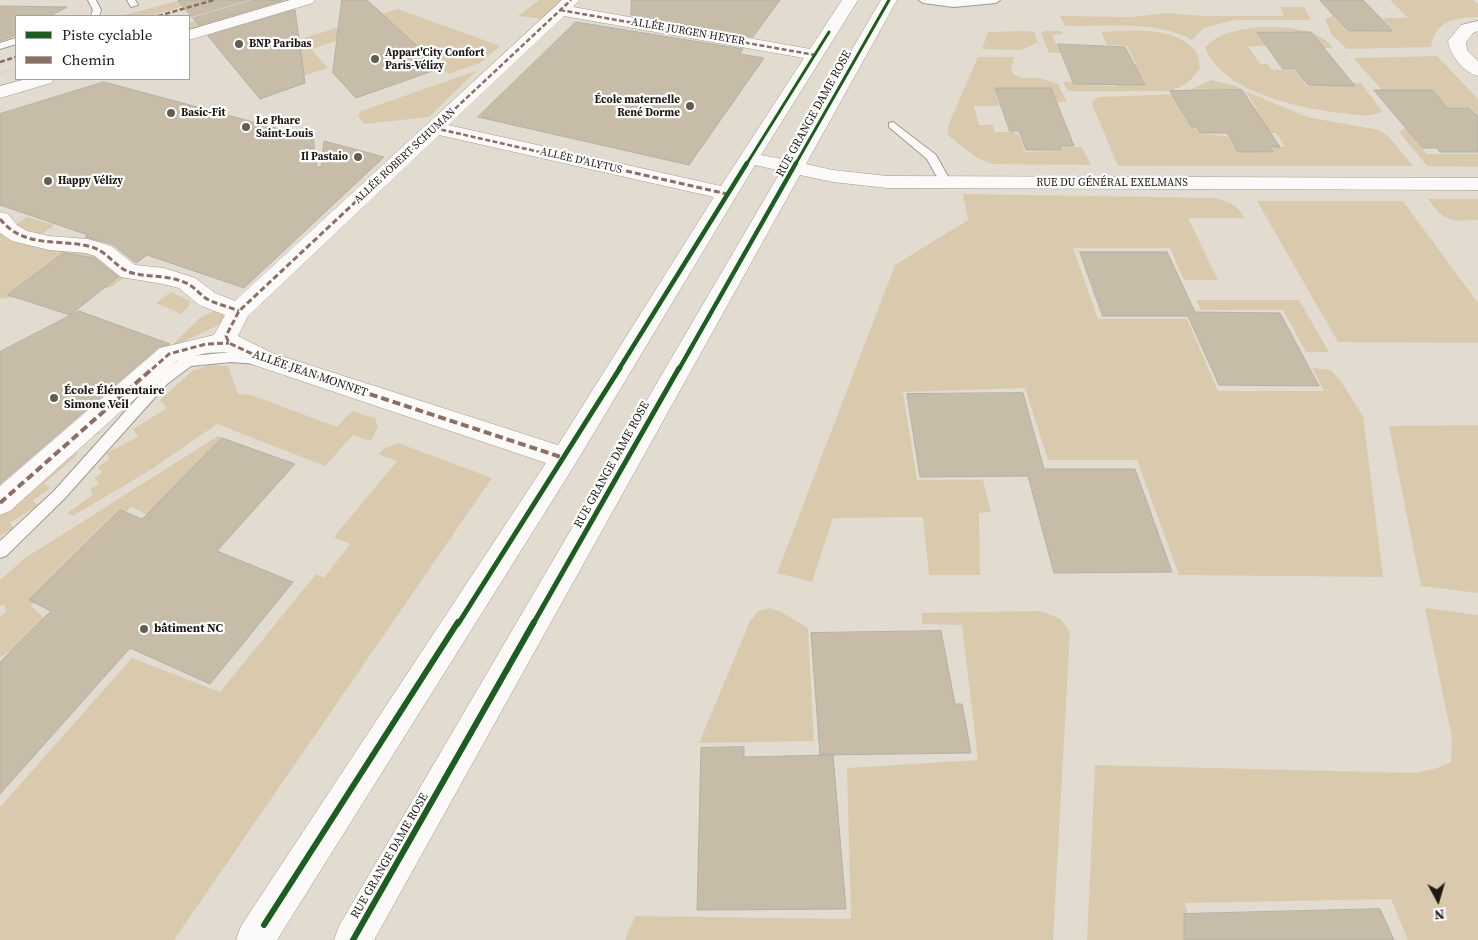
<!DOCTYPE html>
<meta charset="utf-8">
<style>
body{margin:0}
#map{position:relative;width:1478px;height:940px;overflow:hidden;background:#e2dcd0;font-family:"Source Serif 4",serif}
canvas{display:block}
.legend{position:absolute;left:15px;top:15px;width:175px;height:65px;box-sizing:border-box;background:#fff;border:1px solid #a5a3a0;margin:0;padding:6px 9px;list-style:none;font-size:15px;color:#1e1a12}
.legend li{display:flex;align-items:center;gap:10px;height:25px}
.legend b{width:25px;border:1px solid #a5a3a0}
.north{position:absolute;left:1413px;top:875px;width:50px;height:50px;-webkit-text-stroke:4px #fff;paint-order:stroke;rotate:174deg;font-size:14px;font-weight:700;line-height:20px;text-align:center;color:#1e1a12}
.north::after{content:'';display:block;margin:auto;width:18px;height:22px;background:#1e1a12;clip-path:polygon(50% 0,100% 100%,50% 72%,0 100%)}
</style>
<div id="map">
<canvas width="1478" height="940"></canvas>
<ul class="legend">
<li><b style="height:6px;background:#1b5e20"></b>Piste cyclable</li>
<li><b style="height:6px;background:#8d6e63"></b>Chemin</li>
</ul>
<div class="north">N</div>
</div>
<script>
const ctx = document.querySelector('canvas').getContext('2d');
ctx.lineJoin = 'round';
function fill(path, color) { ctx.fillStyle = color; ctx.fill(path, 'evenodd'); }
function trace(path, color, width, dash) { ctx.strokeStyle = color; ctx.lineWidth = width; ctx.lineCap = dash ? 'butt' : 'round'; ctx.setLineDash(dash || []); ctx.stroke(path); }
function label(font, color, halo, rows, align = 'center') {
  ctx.font = font + ' "Source Serif 4",serif'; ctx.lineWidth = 4.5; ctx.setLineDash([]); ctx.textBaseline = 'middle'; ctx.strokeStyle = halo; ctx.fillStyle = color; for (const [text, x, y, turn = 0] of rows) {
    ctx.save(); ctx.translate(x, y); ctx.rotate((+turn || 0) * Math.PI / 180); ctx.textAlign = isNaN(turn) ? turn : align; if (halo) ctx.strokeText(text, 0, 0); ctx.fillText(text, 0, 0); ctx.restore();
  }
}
const green = new Path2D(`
 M 182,0 L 205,0 L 149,16 L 120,16 Z
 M 266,0 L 293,0 L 189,31 L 189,23 Z
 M 539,0 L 562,0 L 543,19 L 518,16 Z
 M 1390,0 L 1473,0 L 1478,4 L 1478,17 C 1455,18 1435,20 1431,47 L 1347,49 L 1332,35 L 1325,19 L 1333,16 L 1347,32 L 1394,31 L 1382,18 L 1408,18 Z
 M 1280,7 L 1304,7 L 1311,20 L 1234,20 L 1204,28 L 1192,40 C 1156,20 1105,27 1065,26 L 1060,16 L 1132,17 L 1167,13 L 1203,16 L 1284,16 Z
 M 398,9 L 500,46 L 480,63 L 448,74 L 392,23 L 311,49 L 328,68 L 293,79 L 268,49 Z
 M 1260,27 C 1285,27 1317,27 1333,48 L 1320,48 L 1294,31 L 1256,31 L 1266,46 L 1248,46 L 1260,64 L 1267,64 L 1271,69 L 1296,71 L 1307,86 L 1361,83 L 1382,111 C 1370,119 1355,114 1341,113 C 1298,108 1221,92 1205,47 C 1222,31 1239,30 1260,27 Z
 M 1026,31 L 1034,32 L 1038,42 L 1021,50 L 982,49 L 988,32 Z
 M 1045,31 L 1061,31 L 1063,34 L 1052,35 L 1057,46 L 1064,46 L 1067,53 L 1049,53 L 1041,33 Z
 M 1101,32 C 1129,30 1174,26 1195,50 C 1199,54 1199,62 1200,68 C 1192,81 1184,86 1169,91 L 1068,91 L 1063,82 L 1079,82 L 1081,85 L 1115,86 L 1110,72 L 1136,64 L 1127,46 L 1107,45 Z
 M 1437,56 L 1478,99 L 1478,116 L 1469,107 L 1448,107 L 1432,90 L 1382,90 L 1353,58 Z
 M 978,57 L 1014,57 L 1011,70 C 1017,81 1027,77 1037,78 C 1044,79 1051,82 1058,84 L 1067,102 L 1051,102 L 1033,91 L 1031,88 L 994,88 L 999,106 L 974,106 L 979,125 L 993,125 L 995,132 L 1013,132 L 1019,135 L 1025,152 L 1063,151 L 1062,147 L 1082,147 L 1091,165 L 992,164 L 974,156 L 948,135 L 948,128 L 951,119 Z
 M 476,71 L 429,117 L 364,124 L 358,115 L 361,111 Z
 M 1211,80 L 1236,86 L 1245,93 L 1230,93 L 1227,90 L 1191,90 L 1199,107 L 1179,107 L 1190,127 L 1195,128 L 1200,134 L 1227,136 L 1238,152 L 1275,153 L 1272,147 L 1285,147 L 1276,133 L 1266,133 L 1251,109 L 1257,109 L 1245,91 L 1307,117 L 1379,130 L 1389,137 L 1413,166 L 1118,166 L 1092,104 L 1093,100 L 1099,97 L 1181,94 Z
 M 1406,128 L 1427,154 L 1478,154 L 1478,167 L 1427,166 L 1399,132 Z
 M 963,194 L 1213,198 C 1229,201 1237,204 1244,218 L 1188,218 L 1218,280 L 1184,280 L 1170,248 L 1073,248 L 1098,319 L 1187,319 L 1218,391 L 1324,391 L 1312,368 L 1331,370 L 1340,380 L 1363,416 L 1383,577 L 1179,575 L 1137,460 L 1048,460 L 1025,388 L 903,392 L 917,480 L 983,480 L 991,512 L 979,513 L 980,575 L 929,575 L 923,517 L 833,518 L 812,582 L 777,573 L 895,265 L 968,220 Z
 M 1428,199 L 1478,199 L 1478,220 C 1449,221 1446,223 1428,199 Z
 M 1257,201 L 1403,201 L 1478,303 L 1478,343 L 1338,342 Z
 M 27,217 L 54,225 L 39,236 L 14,226 Z
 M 0,228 L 99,254 L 126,276 L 111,287 L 105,288 L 46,267 L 9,295 L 15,297 L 0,299 Z
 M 171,292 L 190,301 L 188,307 L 181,314 L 156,303 Z
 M 1196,300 L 1299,300 L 1329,352 L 1306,352 L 1283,310 L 1201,310 Z
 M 214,311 L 223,313 L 224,319 L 217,326 L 174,346 L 172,345 L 201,317 Z
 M 210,365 L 228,366 L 238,394 L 251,395 L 337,427 L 352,411 L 375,418 L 378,427 L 371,441 L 353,435 L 325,466 L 217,424 L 152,469 L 73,516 L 67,513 L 93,495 L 90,489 L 99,484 L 95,478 L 102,472 L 98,467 L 109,459 L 107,453 L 138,437 L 133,429 L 167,408 L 160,400 L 192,371 Z
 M 1478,425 L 1478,593 L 1421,586 L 1389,426 Z
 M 98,428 L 100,432 L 72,451 L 78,454 L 44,484 L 51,488 L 32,501 L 38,505 L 10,523 L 14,528 L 0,536 L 0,512 L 61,458 Z
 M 218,436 L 226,440 L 150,516 L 131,507 L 31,606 L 47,621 L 29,638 L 0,658 L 0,616 L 6,612 L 4,604 L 0,606 L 0,580 L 25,558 Z
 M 398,443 L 492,478 L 174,940 L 0,940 L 0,807 L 132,658 L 220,692 L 316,574 L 324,578 L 350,544 L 334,537 L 397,461 L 378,454 L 385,448 Z
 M 769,608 L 780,611 L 808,628 L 814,741 L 699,743 L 750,621 L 758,611 Z
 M 1425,608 L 1478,615 L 1478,940 L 1408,940 L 1391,899 L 1185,903 L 1195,940 L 1087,940 L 1095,765 L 1414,773 L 1437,768 L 1451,762 L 1452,738 Z
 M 1040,611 L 1061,619 L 1070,632 L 1053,940 L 625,940 L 635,916 L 851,919 L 847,768 L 978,760 L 962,625 L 922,624 L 922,613 Z`);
const building = new Path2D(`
 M 178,0 L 283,0 L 199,25 Z
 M 342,0 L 367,0 L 441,68 L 356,98 L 333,73 Z
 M 632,0 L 780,0 L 753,37 L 631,15 Z
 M 1320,0 L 1363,0 L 1393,31 L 1348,31 Z
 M 0,6 L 67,7 L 50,16 L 16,16 L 16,35 L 0,41 Z
 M 295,10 L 305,83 L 260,99 L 208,36 Z
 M 576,22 L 743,49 L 740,54 L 764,58 L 689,165 L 478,117 Z
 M 1257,32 L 1311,32 L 1355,86 L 1308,85 L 1295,69 L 1283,69 Z
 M 1058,44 L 1125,47 L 1145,85 L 1074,84 Z
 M 104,82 L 313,138 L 317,167 L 321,167 L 324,141 L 384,157 L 244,288 L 147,255 L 136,263 L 112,244 L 85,237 L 88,235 L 0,205 L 0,114 Z
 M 995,88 L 1051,88 L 1074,146 L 1060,146 L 1062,150 L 1026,150 L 1019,131 L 1010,131 Z
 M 1242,90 L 1280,147 L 1270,147 L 1274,152 L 1238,152 L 1227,133 L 1200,133 L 1196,127 L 1191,127 L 1170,91 Z
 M 1374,90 L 1432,90 L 1448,108 L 1469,108 L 1478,117 L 1478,152 L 1440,152 L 1437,148 L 1423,148 Z
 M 1080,252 L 1167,252 L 1195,312 L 1280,313 L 1319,386 L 1219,385 L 1188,316 L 1103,316 Z
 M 64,253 L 94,258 L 118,277 L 70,315 L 8,295 Z
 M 79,311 L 170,344 L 159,347 L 0,484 L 0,352 Z
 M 1023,393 L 1044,469 L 1135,469 L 1172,572 L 1054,573 L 1028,476 L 920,477 L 907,394 Z
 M 222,438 L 295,464 L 217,551 L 293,582 L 210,684 L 130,648 L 0,794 L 0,662 L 51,611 L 29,600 L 120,510 L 142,519 Z
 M 941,631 L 955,704 L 962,704 L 971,753 L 820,755 L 811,633 Z
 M 744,747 L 744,757 L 833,755 L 846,909 L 697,910 L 701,748 Z
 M 1380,909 L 1394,940 L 1184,940 L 1184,914 Z`);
const service = new Path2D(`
 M 88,0 L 96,0 L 101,10 L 99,16 L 91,16 L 93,10 Z
 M 127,0 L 135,0 L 138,5 L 131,7 Z
 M 919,0 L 1000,0 L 996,3 L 954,7 L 923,3 Z
 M 16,38 L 16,44 L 0,49 L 0,43 Z
 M 893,122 L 936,155 L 951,182 L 949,184 L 941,184 L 927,159 L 889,127 L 889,123 Z
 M 231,352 L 257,354 L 264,359 L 257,364 L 231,362 L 191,366 L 167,384 L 64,499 L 6,556 L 0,558 L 0,541 L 54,491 L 157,376 L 183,357 Z`);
const minor = new Path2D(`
 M 562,0 L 579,0 L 573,7 L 810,49 L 842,0 L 858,0 L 761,155 L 787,160 L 881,0 L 897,0 L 806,164 L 833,170 L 887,176 L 1478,178 L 1478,190 L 887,188 L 833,182 L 800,175 L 374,940 L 334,940 L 339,926 L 781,171 L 755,165 L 574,466 L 277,940 L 236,940 L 241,926 L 546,463 L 254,365 L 226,352 L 206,353 L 177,361 L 10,511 L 0,515 L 0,486 L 160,348 L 214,335 L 225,315 L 199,305 L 179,288 L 163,284 L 121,277 L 95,256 L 86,253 L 49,250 L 12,241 L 0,233 L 0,212 L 8,214 L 17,225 L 27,231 L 49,236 L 88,239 L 111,246 L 135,265 L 164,268 L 195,278 L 215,293 L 235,301 ZM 564,16 L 804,58 L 721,186 L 448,125 ZM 439,135 L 714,197 L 558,445 L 272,353 L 238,336 L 248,316 Z
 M 1478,21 L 1478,31 L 1473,33 L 1466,42 L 1467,50 L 1478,61 L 1478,76 C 1464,73 1450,55 1448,41 L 1461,25 Z`);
const secondary = new Path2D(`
 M 290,0 L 315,0 L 313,3 L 189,40 L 189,30 Z
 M 26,79 L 54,79 L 51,83 L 0,98 L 0,86 Z`);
const tram = new Path2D(`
 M 189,18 L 251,0
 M 0,73 L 16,69`);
const quietFar2 = new Path2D(`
 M 560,10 L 815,55
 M 158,16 L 214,0
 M 0,62 L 16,57
 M 434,128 L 597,165
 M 395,165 L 571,0`);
const quietFar1 = new Path2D(`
 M 591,163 L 727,194
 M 0,219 C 24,248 55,239 88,246 C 107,250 114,266 129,272 C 146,278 167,274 186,283 C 194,286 199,294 207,299 C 216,304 229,307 239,311
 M 152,369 L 169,354 L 206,344 L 229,343
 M 294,369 L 263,359 L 229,343 L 226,336 L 239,311 L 397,163`);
const quiet = new Path2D(`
 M 290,368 L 564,458
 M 0,503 L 153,368`);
const cyclewayFar3 = new Path2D(`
 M 746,165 L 829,32
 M 795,165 L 889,0`);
const cyclewayFar2 = new Path2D(`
 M 619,369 L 747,163
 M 679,369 L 796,163`);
const cyclewayFar1 = new Path2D(`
 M 458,624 L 620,368
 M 533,624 L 679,368`);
const cycleway = new Path2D(`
 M 264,925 L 458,622
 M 353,940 L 534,622`);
const markers = [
 [239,44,5,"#635e54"],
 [375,59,5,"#635e54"],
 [690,106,5,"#635e54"],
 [171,113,5,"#635e54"],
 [246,127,5,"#635e54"],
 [358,157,5,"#635e54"],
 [48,181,5,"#635e54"],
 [54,398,5,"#635e54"],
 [144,629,5,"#635e54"]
];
const farStreetnames = [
 ["ALLÉE JURGEN HEYER",688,32,10],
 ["ALLÉE ROBERT SCHUMAN",405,156,-43],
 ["ALLÉE D'ALYTUS",581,161,13],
 ["RUE DU GÉNÉRAL EXELMANS",1112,183]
];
const farPoinames = [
 ["BNP Paribas",249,44],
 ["Appart'City Confort",385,53],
 ["Paris-Vélizy",385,66],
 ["École maternelle",680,100,"right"],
 ["René Dorme",680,113,"right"],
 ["Basic-Fit",181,113],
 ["Le Phare",256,121],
 ["Saint-Louis",256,134],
 ["Il Pastaio",348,157,"right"],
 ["Happy Vélizy",58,181]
];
const streetNames = [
 ["RUE GRANGE DAME ROSE",814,114,-61],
 ["ALLÉE JEAN MONNET",310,374,19],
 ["RUE GRANGE DAME ROSE",612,465,-61],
 ["RUE GRANGE DAME ROSE",390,856,-60]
];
const poiNames = [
 ["École Élémentaire",64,391],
 ["Simone Veil",64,405],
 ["bâtiment NC",154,629]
];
fill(green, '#dacaad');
fill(building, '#c6bca7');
trace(building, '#b4b0a7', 1);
trace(service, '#9e9a91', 2);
trace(minor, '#9e9a91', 1);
trace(secondary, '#9e9a91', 1);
fill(service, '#fbfaf8');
fill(minor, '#fbfaf8');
fill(secondary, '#fbfaf8');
trace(tram, '#d1cfcc', 1);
trace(quietFar2, '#8d6e63', 2.5, [5, 2.5]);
trace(quietFar1, '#8d6e63', 3, [6, 3]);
trace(quiet, '#8d6e63', 4, [8, 4]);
trace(cyclewayFar3, '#1b5e20', 3);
trace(cyclewayFar2, '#1b5e20', 4.5);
trace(cyclewayFar1, '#1b5e20', 5);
trace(cycleway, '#1b5e20', 6);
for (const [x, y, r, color] of markers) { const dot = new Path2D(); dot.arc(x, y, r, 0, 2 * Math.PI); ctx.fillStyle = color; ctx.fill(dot); trace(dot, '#fff', 2); }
label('11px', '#1e1a12', '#fff', farStreetnames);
label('bold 11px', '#1e1a12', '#fff', farPoinames, 'left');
label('12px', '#1e1a12', '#fff', streetNames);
label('bold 12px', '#1e1a12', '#fff', poiNames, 'left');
</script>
